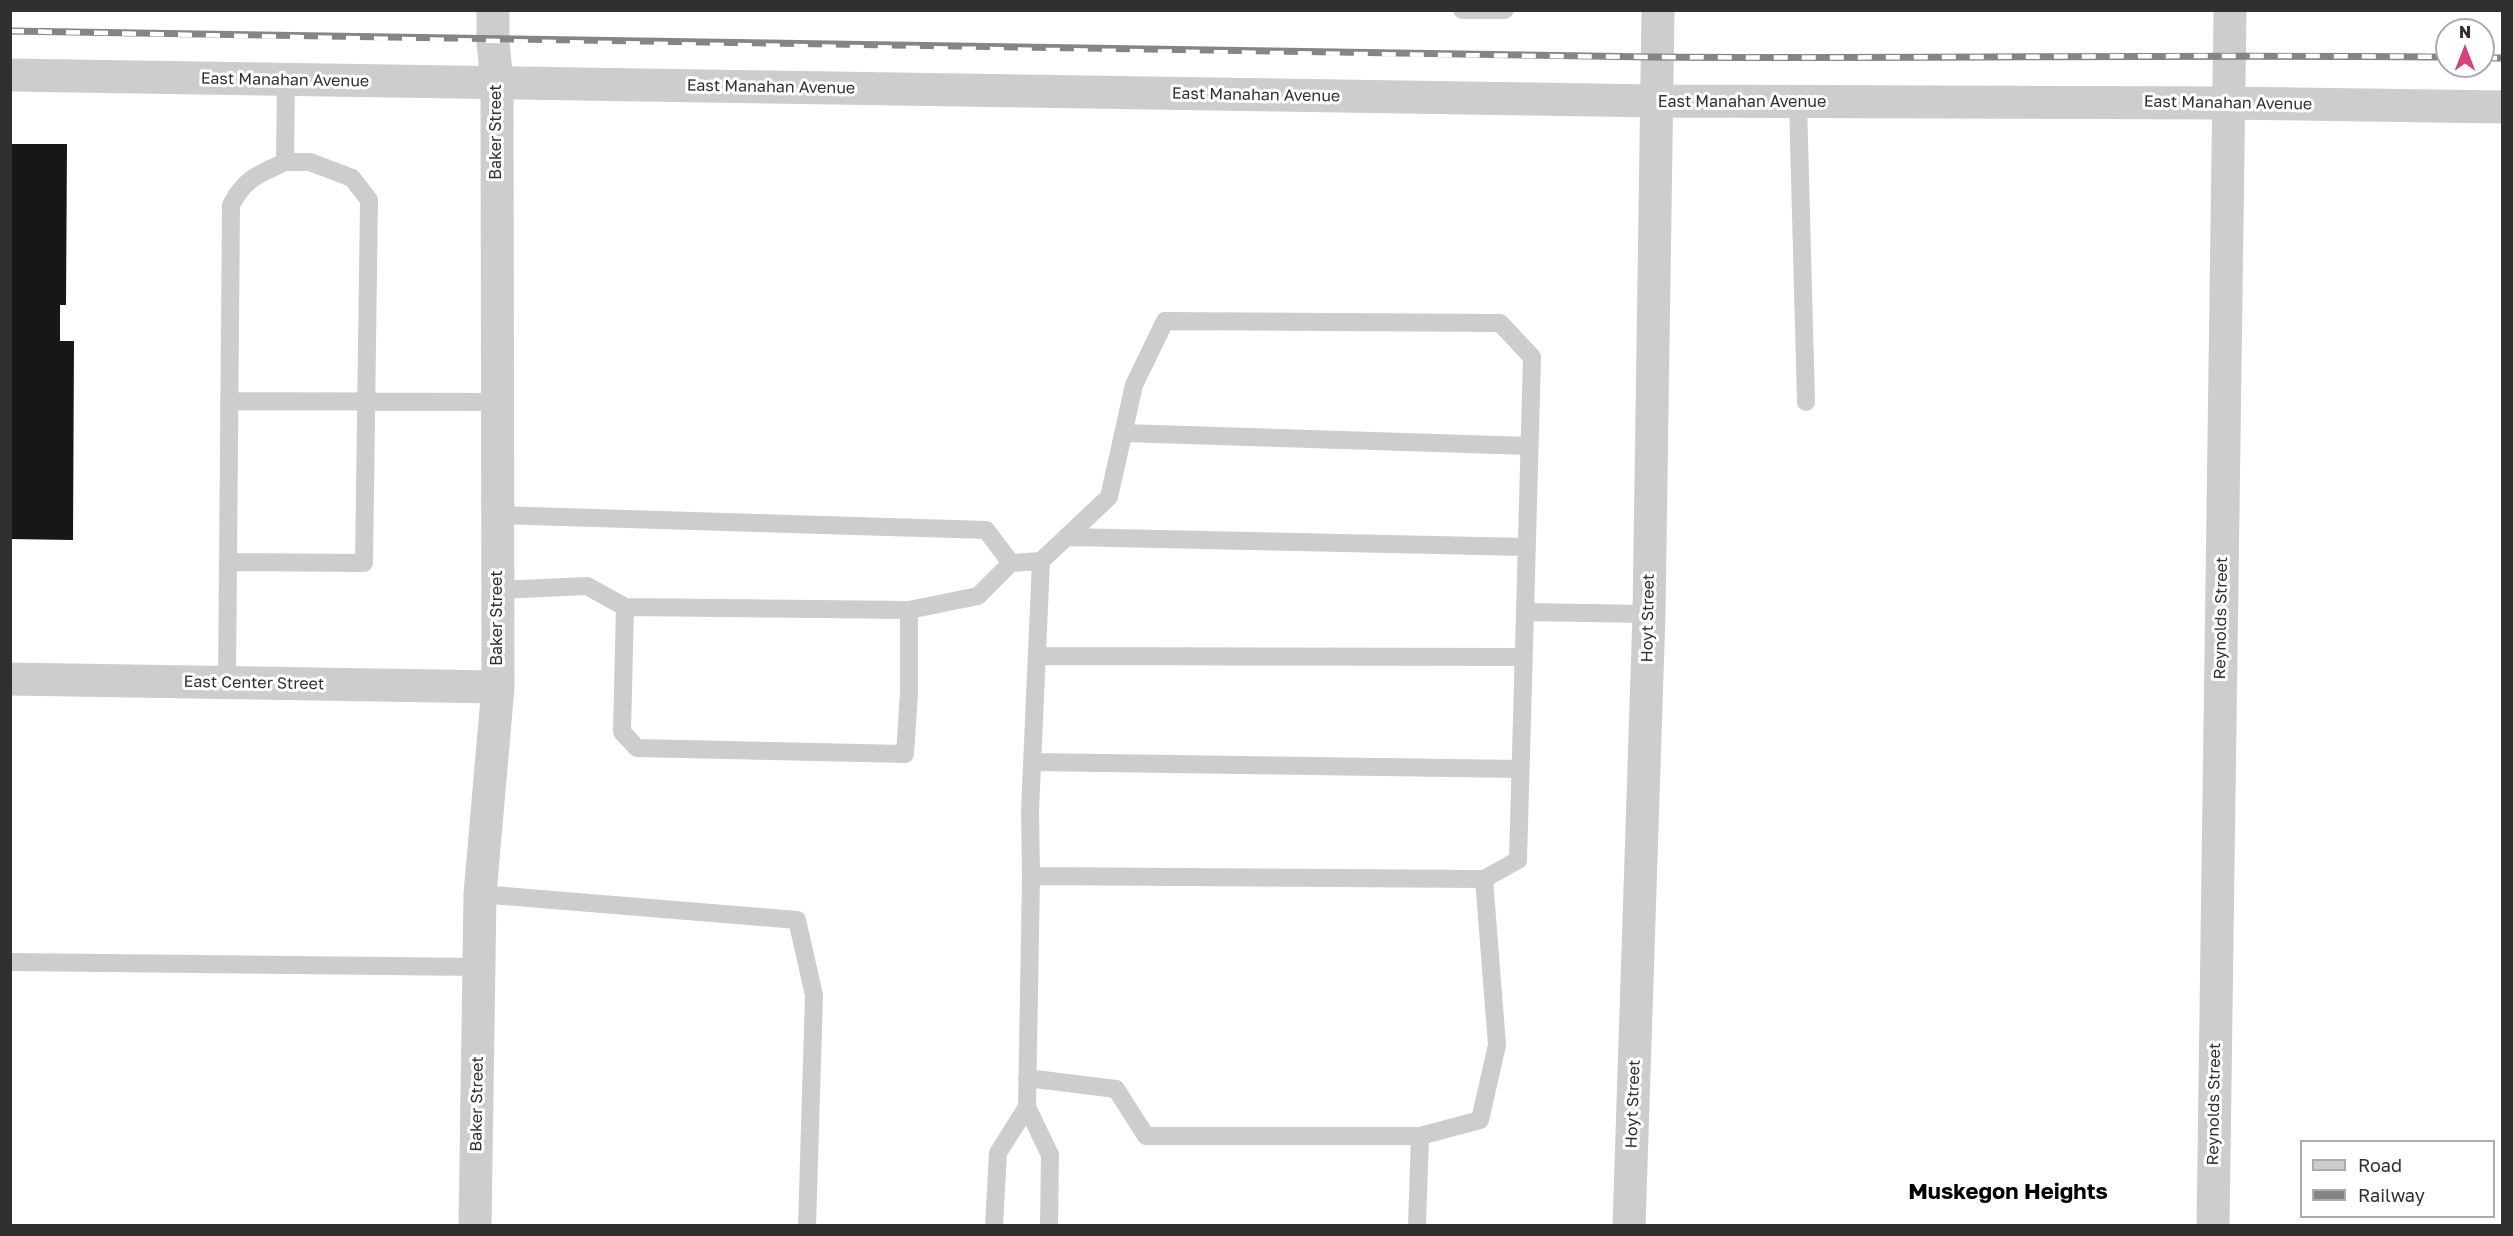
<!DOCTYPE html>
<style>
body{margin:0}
#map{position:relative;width:2513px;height:1236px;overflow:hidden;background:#fff;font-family:"Golos Text",sans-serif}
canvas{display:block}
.frame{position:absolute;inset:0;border:12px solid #303030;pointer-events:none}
.legend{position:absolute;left:2300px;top:1140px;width:195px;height:78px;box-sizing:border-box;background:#fff;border:2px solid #acacac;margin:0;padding:8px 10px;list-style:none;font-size:18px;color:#303030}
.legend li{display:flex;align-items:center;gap:12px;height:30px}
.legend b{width:30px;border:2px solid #acacac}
.north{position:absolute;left:2435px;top:18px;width:60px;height:60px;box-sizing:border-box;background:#fff;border:2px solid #acacac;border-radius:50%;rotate:0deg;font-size:16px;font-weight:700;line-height:24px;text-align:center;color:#303030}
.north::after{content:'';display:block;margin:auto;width:21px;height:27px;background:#d9417c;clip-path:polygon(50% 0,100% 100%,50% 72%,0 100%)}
</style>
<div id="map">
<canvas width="2513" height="1236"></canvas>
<div class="frame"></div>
<ul class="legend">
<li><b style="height:8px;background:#cdcdcd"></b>Road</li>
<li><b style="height:8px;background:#858585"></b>Railway</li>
</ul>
<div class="north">N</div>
</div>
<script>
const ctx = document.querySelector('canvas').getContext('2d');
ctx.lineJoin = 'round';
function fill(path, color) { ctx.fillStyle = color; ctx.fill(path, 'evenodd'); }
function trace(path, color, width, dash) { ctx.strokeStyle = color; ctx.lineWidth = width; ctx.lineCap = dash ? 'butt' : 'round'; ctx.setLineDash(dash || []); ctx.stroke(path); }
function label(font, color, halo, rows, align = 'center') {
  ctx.font = font + ' "Golos Text",sans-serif'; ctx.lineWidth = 6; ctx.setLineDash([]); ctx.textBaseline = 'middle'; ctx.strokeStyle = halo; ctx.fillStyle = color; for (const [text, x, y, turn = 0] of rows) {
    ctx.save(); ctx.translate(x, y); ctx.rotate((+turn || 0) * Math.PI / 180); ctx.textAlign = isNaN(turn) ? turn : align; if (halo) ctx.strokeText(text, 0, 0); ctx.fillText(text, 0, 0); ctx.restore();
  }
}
const building = new Path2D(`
 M 10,144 L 67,144 L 66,305 L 60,305 L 60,341 L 74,341 L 73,540 L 10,539 Z`);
const lane = new Path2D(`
 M 1462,10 L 1505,10
 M 1798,102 L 1806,402
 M 229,401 L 497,402
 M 1124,433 L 1529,446
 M 497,515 L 986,530 L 1011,563
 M 1067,537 L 1526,547
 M 228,562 L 364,563 L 369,200 L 352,178 L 310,162 L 285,162
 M 498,590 L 587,586 L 625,607 L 909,610 L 978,596 L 1011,563 L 1041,561 L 1109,497 L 1134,385 L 1165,321 L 1500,323 L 1532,357 L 1525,612 L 1649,614
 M 625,607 L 622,732 L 637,748 L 905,754 L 909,693 L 909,610
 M 1037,656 L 1524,657
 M 227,682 L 231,205 C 246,177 258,175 285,162 L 286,80
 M 1032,762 L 1520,769
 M 1031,876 L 1030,811 L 1041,561
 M 480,894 L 797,920 L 814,995 L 807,1226
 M 10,962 L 479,967
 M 1027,1078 L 1116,1089 L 1146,1136 L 1420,1136 L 1480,1120 L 1497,1045 L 1484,879
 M 1027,1107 L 1031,876 L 1484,879 L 1518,860 L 1525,612
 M 994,1226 L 998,1153 L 1027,1107 L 1050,1155 L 1049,1226
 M 1417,1226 L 1420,1136`);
const street = new Path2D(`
 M 10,75 L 1657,101 L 2228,103 L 2502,107
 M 10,679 L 498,687
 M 475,1226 L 480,894 L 498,687 L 497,83 L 493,42 L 493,10
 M 1629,1226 L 1649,614 L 1658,10
 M 2213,1226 L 2230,10`);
const rail = new Path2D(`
 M 10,31 C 557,43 1104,52 1651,57 C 1916,59 2182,54 2447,57
 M 2483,58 L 2502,58`);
const streetNames = [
 ["East Manahan Avenue",285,80,1],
 ["East Manahan Avenue",771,87,1],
 ["East Manahan Avenue",1256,95,1],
 ["East Manahan Avenue",1742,102],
 ["East Manahan Avenue",2228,103,1],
 ["Baker Street",496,132,-90],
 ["Baker Street",497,618,-90],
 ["Hoyt Street",1648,618,-89],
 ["Reynolds Street",2221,618,-89],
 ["East Center Street",254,683,1],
 ["Baker Street",477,1104,-89],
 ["Hoyt Street",1633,1104,-88],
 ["Reynolds Street",2214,1104,-89]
];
const districtNames = [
 ["Muskegon Heights",2008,1192]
];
fill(building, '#171717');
trace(lane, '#cdcdcd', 18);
trace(street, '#cdcdcd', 33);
trace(rail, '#858585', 7);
trace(rail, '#fff', 4.5, [14]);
label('16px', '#303030', '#fff', streetNames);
label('bold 22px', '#000', '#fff', districtNames);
</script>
